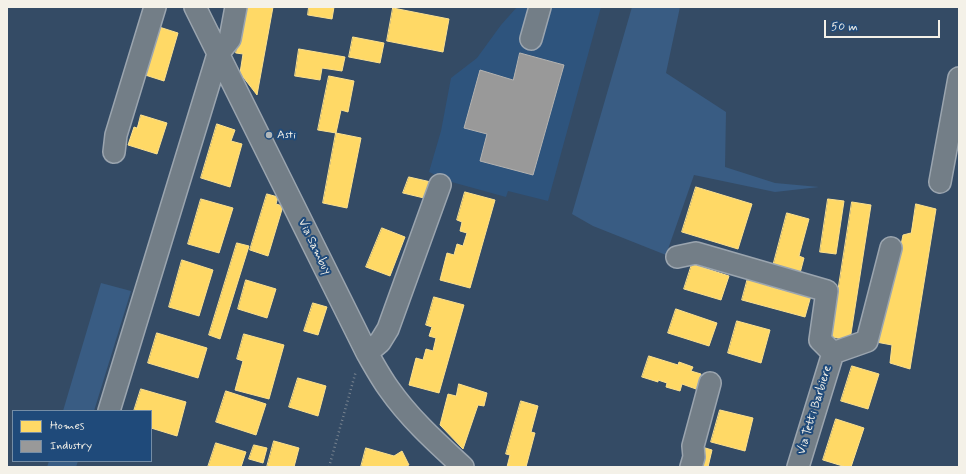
<!DOCTYPE html>
<style>
body{margin:0}
#map{position:relative;width:966px;height:474px;overflow:hidden;background:#344b65;font-family:Mynerve,sans-serif}
canvas{display:block}
.frame{position:absolute;inset:0;border:8px solid #f4f1e8;pointer-events:none}
.legend{position:absolute;left:12px;top:410px;width:140px;height:52px;box-sizing:border-box;background:#1f4a7a;border:1px solid #748da6;margin:0;padding:5px 7px;list-style:none;font-size:12px;color:#f4f1e8}
.legend li{display:flex;align-items:center;gap:8px;height:20px}
.legend b{width:20px;border:1px solid #748da6}
.scale{position:absolute;left:824px;top:20px;width:116px;height:18px;box-sizing:border-box;border:2px solid #f4f1e8;border-top:0;padding-left:5px;font-size:12px;line-height:14px;white-space:nowrap;color:#f4f1e8;-webkit-text-stroke:3px #1f4a7a;paint-order:stroke}
</style>
<div id="map">
<canvas width="966" height="474"></canvas>
<div class="frame"></div>
<ul class="legend">
<li><b style="height:11px;background:#ffd966"></b>Homes</li>
<li><b style="height:11px;background:#999"></b>Industry</li>
</ul>
<div class="scale">50 m</div>
</div>
<script>
const ctx = document.querySelector('canvas').getContext('2d');
ctx.lineJoin = 'round';
function fill(path, color) { ctx.fillStyle = color; ctx.fill(path, 'evenodd'); }
function trace(path, color, width, dash) { ctx.strokeStyle = color; ctx.lineWidth = width; ctx.lineCap = dash ? 'butt' : 'round'; ctx.setLineDash(dash || []); ctx.stroke(path); }
function label(font, color, halo, rows, align = 'center') {
  ctx.font = font + ' Mynerve,sans-serif'; ctx.lineWidth = 4; ctx.setLineDash([]); ctx.textBaseline = 'middle'; ctx.strokeStyle = halo; ctx.fillStyle = color; for (const [text, x, y, turn = 0] of rows) {
    ctx.save(); ctx.translate(x, y); ctx.rotate((+turn || 0) * Math.PI / 180); ctx.textAlign = isNaN(turn) ? turn : align; if (halo) ctx.strokeText(text, 0, 0); ctx.fillText(text, 0, 0); ctx.restore();
  }
}
const built = new Path2D(`
 M 517,7 L 601,7 L 548,201 L 508,191 L 506,197 L 448,181 L 429,172 L 441,131 L 451,78 L 477,58 L 501,25 Z`);
const green = new Path2D(`
 M 632,7 L 680,7 L 666,73 L 726,112 L 725,167 L 775,183 L 819,187 L 775,192 L 694,175 L 666,255 L 593,226 L 572,214 Z
 M 101,283 L 131,291 L 94,411 L 63,411 Z
 M 49,461 L 78,461 L 76,467 L 47,467 Z`);
const homes = new Path2D(`
 M 243,7 L 273,7 L 257,95 L 240,73 L 243,54 L 236,53 Z
 M 309,7 L 334,7 L 332,19 L 308,15 Z
 M 393,8 L 449,19 L 443,52 L 387,41 Z
 M 156,26 L 178,33 L 164,81 L 142,74 Z
 M 353,37 L 384,43 L 380,63 L 349,57 Z
 M 299,49 L 345,57 L 342,71 L 322,68 L 320,80 L 295,76 Z
 M 329,76 L 354,81 L 348,112 L 341,110 L 336,133 L 318,130 Z
 M 141,115 L 167,123 L 157,154 L 128,145 L 134,127 L 137,128 Z
 M 217,124 L 235,130 L 231,141 L 242,144 L 230,187 L 201,178 Z
 M 336,133 L 361,138 L 347,208 L 323,203 Z
 M 409,177 L 431,182 L 424,198 L 403,193 Z
 M 696,187 L 752,204 L 738,249 L 682,232 Z
 M 465,192 L 495,200 L 470,288 L 440,280 L 447,253 L 454,255 L 457,244 L 463,246 L 467,233 L 460,231 L 462,222 L 457,220 Z
 M 267,194 L 278,197 L 276,204 L 283,206 L 268,256 L 250,250 Z
 M 201,199 L 233,208 L 219,253 L 188,244 Z
 M 828,199 L 844,201 L 836,254 L 820,252 Z
 M 852,202 L 871,205 L 850,340 L 831,337 Z
 M 916,204 L 936,209 L 910,369 L 890,363 L 892,345 L 876,342 L 885,287 L 892,289 L 903,235 L 911,233 Z
 M 787,213 L 809,219 L 799,256 L 804,258 L 799,277 L 772,270 Z
 M 382,228 L 405,237 L 390,276 L 366,267 Z
 M 237,243 L 249,246 L 220,339 L 209,335 Z
 M 182,260 L 213,270 L 199,316 L 169,307 Z
 M 692,264 L 729,276 L 721,300 L 684,289 Z
 M 749,274 L 769,280 L 767,286 L 789,292 L 791,286 L 812,292 L 805,317 L 742,300 Z
 M 246,280 L 276,289 L 267,318 L 238,309 Z
 M 434,297 L 464,305 L 439,393 L 409,385 L 416,358 L 423,360 L 426,349 L 433,351 L 436,338 L 429,336 L 432,327 L 426,325 Z
 M 313,303 L 327,307 L 318,335 L 304,331 Z
 M 676,309 L 717,323 L 709,346 L 668,333 Z
 M 737,321 L 770,330 L 761,363 L 728,353 Z
 M 157,333 L 207,348 L 198,378 L 148,363 Z
 M 244,334 L 284,345 L 269,399 L 235,390 L 243,361 L 237,359 Z
 M 649,356 L 678,365 L 679,362 L 693,367 L 691,371 L 701,374 L 696,389 L 682,384 L 680,391 L 666,387 L 667,383 L 658,380 L 658,382 L 642,377 Z
 M 852,366 L 879,374 L 868,409 L 841,401 Z
 M 298,378 L 326,386 L 318,416 L 289,407 Z
 M 459,384 L 487,393 L 484,406 L 478,405 L 463,449 L 440,425 L 448,394 L 456,396 Z
 M 141,389 L 186,402 L 177,436 L 151,428 L 151,411 L 134,411 Z
 M 226,391 L 266,404 L 256,435 L 216,422 Z
 M 521,401 L 538,406 L 531,432 L 535,433 L 526,467 L 507,467 L 510,455 L 506,454 Z
 M 720,410 L 753,418 L 745,451 L 711,442 Z
 M 836,419 L 864,428 L 851,467 L 846,467 L 823,460 Z
 M 274,441 L 299,448 L 294,467 L 267,467 Z
 M 216,443 L 246,452 L 241,467 L 208,467 Z
 M 254,445 L 267,448 L 263,463 L 249,459 Z
 M 702,447 L 712,450 L 708,467 L 697,467 Z
 M 366,448 L 394,456 L 402,451 L 409,465 L 404,467 L 361,467 Z`);
const industry = new Path2D(`
 M 520,53 L 564,65 L 533,175 L 480,161 L 487,134 L 464,128 L 480,70 L 513,80 Z`);
const path = new Path2D(`
 M 329,467 L 356,371`);
const minor = new Path2D(`
 M 195,7 L 367,353 C 374,365 381,378 389,389 C 410,419 437,443 463,467
 M 531,39 L 540,7
 M 114,152 L 116,135 L 155,7
 M 940,182 L 959,78
 M 677,257 L 696,253 L 827,291 L 820,340 L 833,353 L 867,341 L 891,248
 M 367,353 L 380,342 L 388,329 L 440,185
 M 109,411 L 218,54 L 230,39 L 236,7
 M 691,467 L 694,457 L 693,446 L 710,383
 M 798,467 L 833,353`);
const markers = [
 [269,135,4,"#b1b7ba"]
];
const poiNames = [
 ["Asti",277,135]
];
const streetNames = [
 ["Via Sambuy",314,247,64],
 ["Via Tetti Barbiere",815,410,-73]
];
fill(built, '#2e547d');
fill(green, '#395c83');
fill(homes, '#ffd966');
trace(homes, '#fce08d', 1);
fill(industry, '#999');
trace(industry, '#b4b3b1', 1);
trace(minor, '#9ba5af', 24);
trace(path, '#78838f', 2.5, [1, 3]);
trace(minor, '#737e87', 21);
for (const [x, y, r, color] of markers) { const dot = new Path2D(); dot.arc(x, y, r, 0, 2 * Math.PI); ctx.fillStyle = color; ctx.fill(dot); trace(dot, '#1f4a7a', 1.5); }
label('12px', '#f4f1e8', '#1f4a7a', poiNames, 'left');
label('12px', '#f4f1e8', '#1f4a7a', streetNames);
</script>
